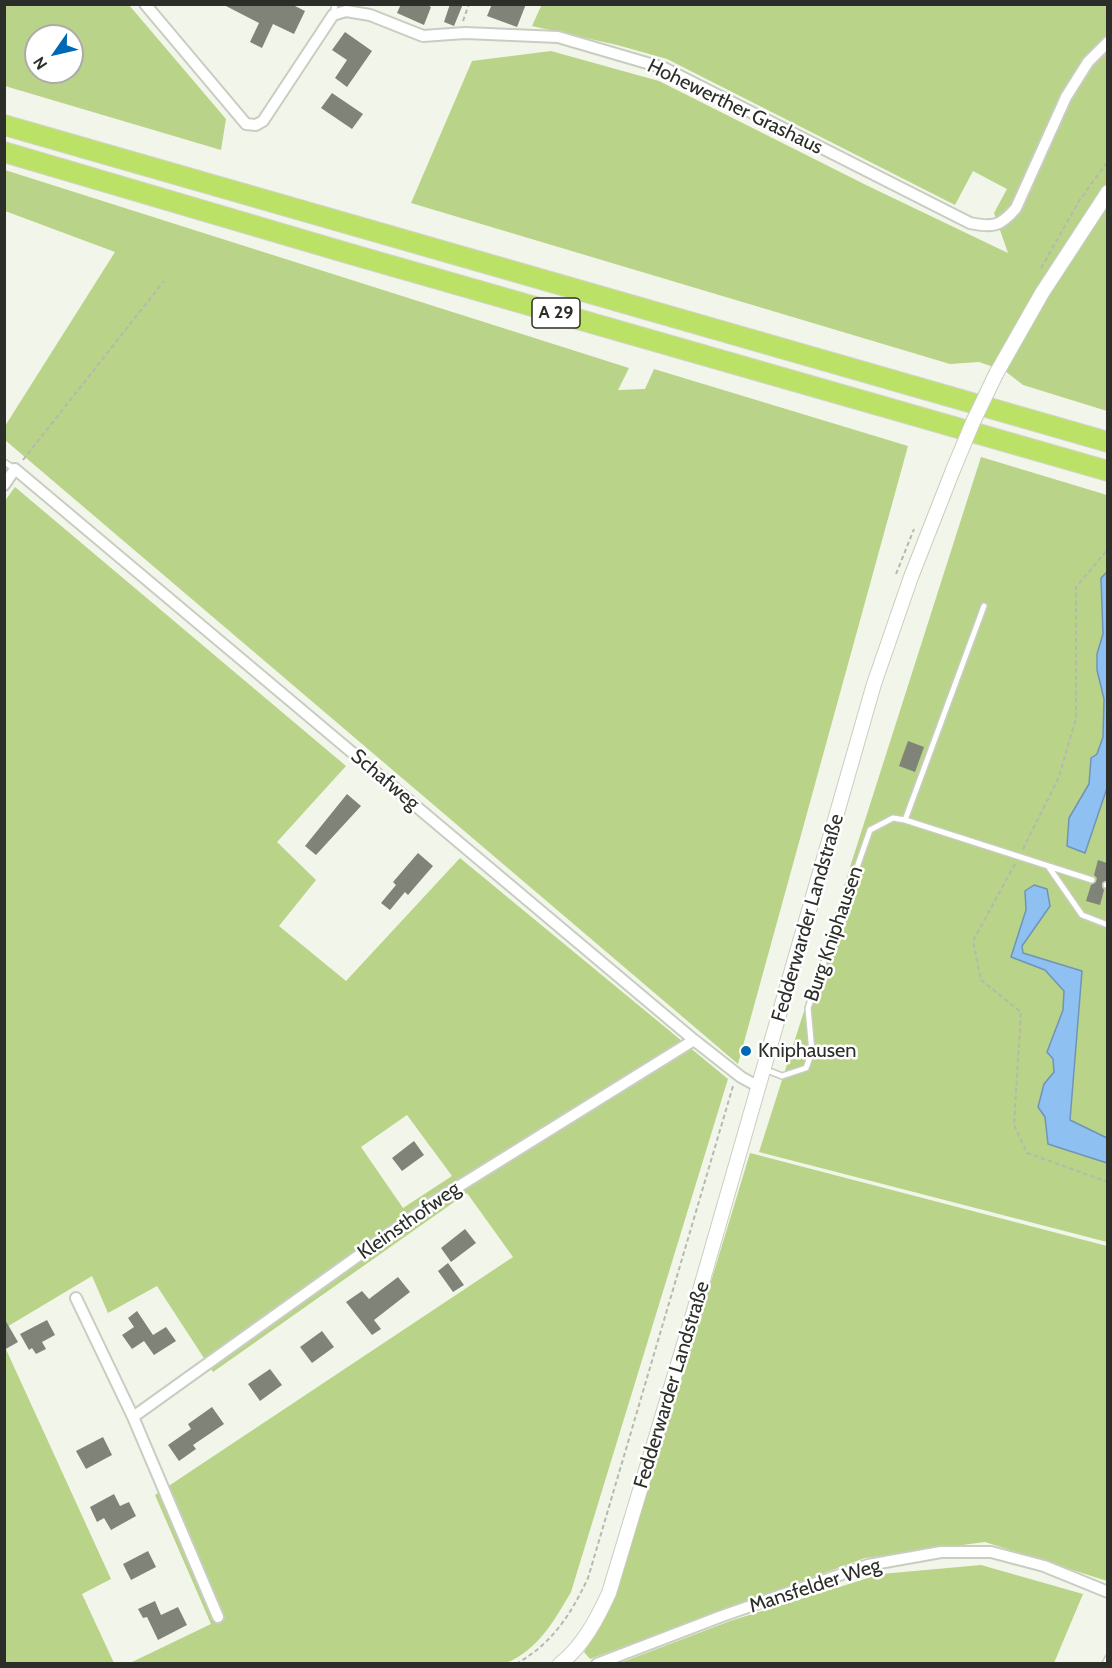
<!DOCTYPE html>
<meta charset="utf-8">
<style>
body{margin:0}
#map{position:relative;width:1112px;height:1668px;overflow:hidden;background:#f2f6ea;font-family:Cabin,sans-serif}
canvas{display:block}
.frame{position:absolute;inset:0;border:6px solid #2c2e29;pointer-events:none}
.north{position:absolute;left:24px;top:24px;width:60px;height:60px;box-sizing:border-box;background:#fff;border:2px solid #ababa9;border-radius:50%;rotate:236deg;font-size:16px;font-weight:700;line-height:24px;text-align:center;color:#2c2e29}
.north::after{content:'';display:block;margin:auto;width:21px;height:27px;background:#0069b5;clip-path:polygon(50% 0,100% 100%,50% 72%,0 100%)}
</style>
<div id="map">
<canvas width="1112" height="1668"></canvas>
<div class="frame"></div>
<div class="north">N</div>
</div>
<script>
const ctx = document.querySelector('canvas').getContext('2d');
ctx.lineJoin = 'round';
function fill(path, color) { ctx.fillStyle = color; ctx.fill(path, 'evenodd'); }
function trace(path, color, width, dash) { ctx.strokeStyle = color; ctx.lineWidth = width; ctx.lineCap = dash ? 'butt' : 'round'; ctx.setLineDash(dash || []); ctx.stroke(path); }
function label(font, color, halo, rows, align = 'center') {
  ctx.font = font + ' Cabin,sans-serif'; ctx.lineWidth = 5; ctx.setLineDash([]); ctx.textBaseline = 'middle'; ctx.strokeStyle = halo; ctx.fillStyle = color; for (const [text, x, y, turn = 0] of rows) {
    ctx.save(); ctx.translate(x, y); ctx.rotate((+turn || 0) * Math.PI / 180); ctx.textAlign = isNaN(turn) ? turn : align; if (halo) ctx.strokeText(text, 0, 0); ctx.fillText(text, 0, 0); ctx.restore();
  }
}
const green = new Path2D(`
 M 542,4 L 1107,5 L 1107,411 L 1023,385 L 1005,371 L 979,362 L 950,364 L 411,203 L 472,61 L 551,51 L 659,81 L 868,186 L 1008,253 L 994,213 L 1007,189 L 973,171 L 955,205 L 667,59 L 617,45 L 532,26 Z
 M 4,5 L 129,5 L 226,119 L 221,150 L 5,86 ZM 36,36 L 72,36 L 72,72 L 36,72 Z
 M 5,170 L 629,368 L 618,390 L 645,389 L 654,369 L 908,446 L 738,1064 L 5,440 L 5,426 L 115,252 L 5,211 Z
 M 981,457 L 1107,495 L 1107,1242 L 759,1152 Z
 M 15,487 L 346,766 L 277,842 L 316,880 L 279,926 L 346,981 L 460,858 L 728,1079 L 571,1592 C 554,1621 538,1650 506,1663 L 130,1663 L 211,1624 L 155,1495 L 513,1257 L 467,1193 L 213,1372 L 157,1286 L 108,1313 L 92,1276 L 5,1328 L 4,502 ZM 407,1115 L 452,1176 L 403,1208 L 361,1147 Z
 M 750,1153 L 1107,1246 L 1107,1581 L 985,1542 L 865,1558 L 590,1659 L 584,1652 L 602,1622 L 618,1588 Z
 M 4,1345 L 111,1579 L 82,1594 L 114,1663 L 5,1663 Z
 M 981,1565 L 1083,1594 L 1054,1663 L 620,1663 L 730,1621 L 881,1574 Z`);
const water = new Path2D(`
 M 1107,572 L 1107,788 L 1085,853 L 1067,846 L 1069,818 L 1089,784 L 1091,758 L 1097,754 L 1103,737 L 1104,699 L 1097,670 L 1097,654 L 1103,634 L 1101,578 Z
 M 1034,885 L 1047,889 L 1050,906 L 1022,946 L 1023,953 L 1082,971 L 1070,1120 L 1107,1138 L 1107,1163 L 1048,1144 L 1045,1117 L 1038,1107 L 1044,1084 L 1054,1072 L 1053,1059 L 1047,1052 L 1063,1010 L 1064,991 L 1045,970 L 1011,957 L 1026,910 L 1025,891 Z`);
const building = new Path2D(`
 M 222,4 L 291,4 L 305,11 L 294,34 L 273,24 L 262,48 L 250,42 L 259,23 Z
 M 401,4 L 425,4 L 431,7 L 424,25 L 397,13 Z
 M 450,4 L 463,4 L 454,26 L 444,22 Z
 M 492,4 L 526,4 L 517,27 L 487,16 Z
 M 345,32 L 372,51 L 347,87 L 335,78 L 347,60 L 332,50 Z
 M 332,93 L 363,114 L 352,129 L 321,108 Z
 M 908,741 L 924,747 L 915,772 L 899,766 Z
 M 347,794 L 361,806 L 316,855 L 305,846 Z
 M 418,853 L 433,866 L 408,895 L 405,892 L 390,910 L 381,903 L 396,885 L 393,882 Z
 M 1098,860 L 1107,863 L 1107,880 L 1102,883 L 1102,887 L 1104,890 L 1100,905 L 1086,901 L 1091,885 L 1096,882 L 1097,878 L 1094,875 Z
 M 414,1141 L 424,1155 L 402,1171 L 392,1158 Z
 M 465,1229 L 476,1243 L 451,1262 L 441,1248 Z
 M 448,1263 L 464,1285 L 453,1292 L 438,1271 Z
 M 398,1277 L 410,1292 L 374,1320 L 381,1329 L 372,1335 L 346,1302 L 362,1291 L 369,1299 Z
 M 137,1311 L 153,1335 L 166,1327 L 176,1341 L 154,1355 L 144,1341 L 132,1349 L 122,1335 L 134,1327 L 128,1318 Z
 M 4,1318 L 18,1342 L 4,1350 Z
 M 47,1320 L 55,1335 L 42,1342 L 46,1349 L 36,1354 L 32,1348 L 29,1350 L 20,1334 Z
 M 322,1331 L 334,1347 L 312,1363 L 300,1347 Z
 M 270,1369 L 282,1385 L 260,1401 L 248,1384 Z
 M 212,1407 L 224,1424 L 193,1445 L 196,1449 L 179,1461 L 168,1445 L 191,1429 L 188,1424 Z
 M 103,1437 L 112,1455 L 86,1469 L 76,1451 Z
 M 114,1494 L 120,1506 L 129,1502 L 136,1516 L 111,1530 L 104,1518 L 97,1522 L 90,1507 Z
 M 148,1551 L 156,1567 L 131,1580 L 123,1564 Z
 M 155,1601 L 161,1615 L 178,1607 L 187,1625 L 158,1640 L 147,1617 L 143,1618 L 138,1609 Z`);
const path = new Path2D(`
 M 463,21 L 469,4
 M 1041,268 L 1079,201 L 1108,161
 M 23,460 L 164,281
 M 896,574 L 914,529
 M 1023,849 L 1059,777 L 1076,718 L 1076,587 L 1108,549
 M 1015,864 L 973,941 L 981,980 L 1021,1012 L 1014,1125 L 1027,1153 L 1108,1182
 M 516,1664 C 553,1643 571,1614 588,1578 L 733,1086`);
const service = new Path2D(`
 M 333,15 L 335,4
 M 4,462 L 15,469
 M 905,820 L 984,606
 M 1048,866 L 1082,915 L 1108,925
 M 1106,885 L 1108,885
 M 764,1069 L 782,1076 L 806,1068 L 812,1052 L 808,1008 L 870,830 L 893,818 L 905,820 L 1092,880
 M 1105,1664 L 1108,1658`);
const minor = new Path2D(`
 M 145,4 L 246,124 L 256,125 L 263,121 L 333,15 L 346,11 L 370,15 L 423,36 L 465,33 L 558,37 L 664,68 L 970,223 C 993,228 1001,226 1016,208 L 1066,97 L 1088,62 L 1108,42
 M 4,485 L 15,469 L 694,1040 L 741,1077 L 759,1087
 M 76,1298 L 133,1417 L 218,1617
 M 133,1417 L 432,1203 L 694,1040
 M 597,1664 L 722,1616 L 868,1565 L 941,1552 L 991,1552 L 1044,1566 L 1108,1592`);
const tertiary = new Path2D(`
 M 996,374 L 1042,293 L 1108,192
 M 560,1664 C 583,1646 597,1619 609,1593 L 694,1311 L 874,684 L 911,577 L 953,470`);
const motorway = new Path2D(`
 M 4,125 L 1108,442
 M 4,152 L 347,253 L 1108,471`);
const tertiaryBridge = new Path2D(`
 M 953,470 L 973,422 L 996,374`);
const markers = [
 [746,1051,6,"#0069b5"]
];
const shields = [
 [556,313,48]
];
const shieldNames = [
 ["A 29",556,313]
];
const streetNames = [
 ["Hohewerther Grashaus",735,107,26],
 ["Schafweg",385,780,40],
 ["Fedderwarder Landstraße",808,918,-74],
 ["Burg Kniphausen",834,934,-71],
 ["Kleinsthofweg",409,1221,-35],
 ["Fedderwarder Landstraße",672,1385,-73],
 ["Mansfelder Weg",815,1586,-18]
];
const poiNames = [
 ["Kniphausen",758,1051]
];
fill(green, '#b9d388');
fill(water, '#8fc0f2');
trace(water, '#7194b6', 1.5);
fill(building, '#7f8378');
trace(service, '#c8cdc1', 8);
trace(minor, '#c8cdc1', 14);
trace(tertiary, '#c8cdc1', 16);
trace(motorway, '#d5d5d4', 22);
trace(path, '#b5b9af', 2, [4.5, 3]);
trace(service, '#fff', 5);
trace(minor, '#fff', 10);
trace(tertiary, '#fff', 14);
trace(motorway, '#bbe166', 20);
trace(tertiaryBridge, '#c8cdc1', 16, []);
trace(tertiaryBridge, '#fff', 14);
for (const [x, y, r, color] of markers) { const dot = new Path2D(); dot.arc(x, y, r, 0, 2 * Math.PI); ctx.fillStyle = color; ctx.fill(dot); trace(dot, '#fff', 2); }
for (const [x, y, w] of shields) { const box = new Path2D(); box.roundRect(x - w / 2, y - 15, w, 30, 4.5); ctx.fillStyle = '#fff'; ctx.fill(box); trace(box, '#2c2e29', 1.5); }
label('bold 18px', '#2c2e29', null, shieldNames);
label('20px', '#2c2e29', '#fff', streetNames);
label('20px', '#2c2e29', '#fff', poiNames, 'left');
</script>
